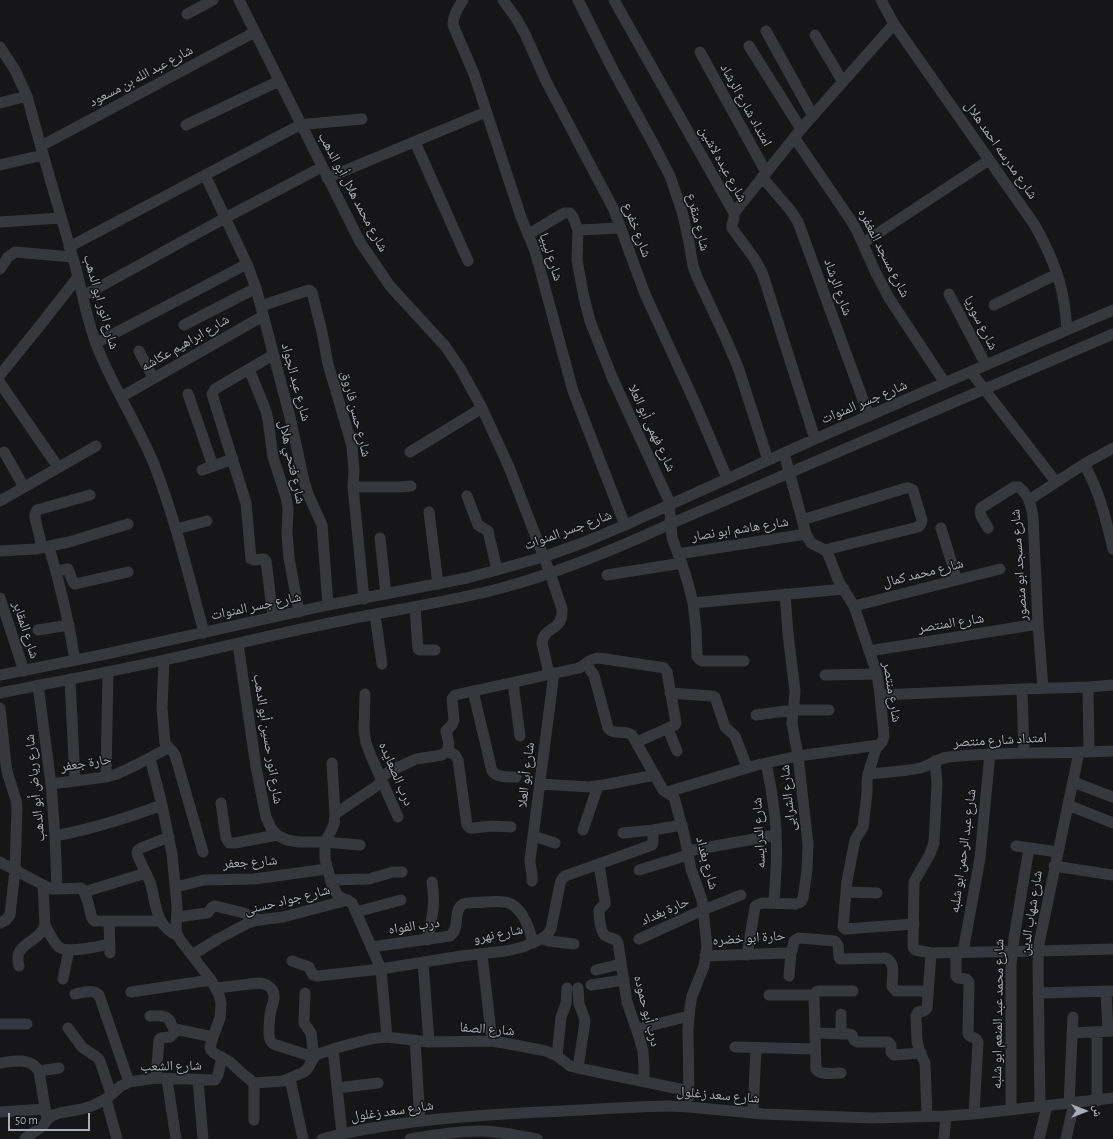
<!DOCTYPE html>
<meta charset="utf-8">
<style>
body{margin:0}
#map{position:relative;width:1113px;height:1139px;overflow:hidden;background:#161618;font-family:"Alegreya Sans","Noto Naskh Arabic",sans-serif}
canvas{display:block}
.north{position:absolute;left:1065px;top:1091px;width:40px;height:40px;-webkit-text-stroke:3px #111113;paint-order:stroke;rotate:90deg;font-size:11px;font-weight:700;line-height:16px;text-align:center;color:#a8adb8}
.north::after{content:'';display:block;margin:auto;width:14px;height:18px;background:#a8adb8;clip-path:polygon(50% 0,100% 100%,50% 72%,0 100%)}
.scale{position:absolute;left:8px;top:1113px;width:82px;height:18px;box-sizing:border-box;border:2px solid #a8adb8;border-top:0;padding-left:5px;font-size:12px;line-height:14px;white-space:nowrap;color:#a8adb8;-webkit-text-stroke:3px #111113;paint-order:stroke}
</style>
<div id="map">
<canvas width="1113" height="1139"></canvas>
<div class="north">ش</div>
<div class="scale">50 m</div>
</div>
<script>
const ctx = document.querySelector('canvas').getContext('2d');
ctx.lineJoin = 'round';
function trace(path, color, width, dash) { ctx.strokeStyle = color; ctx.lineWidth = width; ctx.lineCap = dash ? 'butt' : 'round'; ctx.setLineDash(dash || []); ctx.stroke(path); }
function label(font, color, halo, rows, align = 'center') {
  ctx.font = font + ' "Alegreya Sans","Noto Naskh Arabic",sans-serif'; ctx.lineWidth = 3; ctx.setLineDash([]); ctx.textBaseline = 'middle'; ctx.strokeStyle = halo; ctx.fillStyle = color; for (const [text, x, y, turn = 0] of rows) {
    ctx.save(); ctx.translate(x, y); ctx.rotate((+turn || 0) * Math.PI / 180); ctx.textAlign = isNaN(turn) ? turn : align; if (halo) ctx.strokeText(text, 0, 0); ctx.fillText(text, 0, 0); ctx.restore();
  }
}
const minor = new Path2D(`
 M 239,0 L 360,242 L 390,286 L 445,346 L 460,368 L 482,408 L 509,467 L 550,573 L 562,609 C 563,633 544,625 542,643 L 549,674
 M 463,0 C 458,8 453,15 453,25 L 474,74 L 521,217 L 535,251 L 573,391 L 625,525
 M 503,0 L 516,18 L 525,34 L 546,81 L 614,210 L 645,294 L 696,405 L 727,478
 M 578,0 L 613,70 L 655,147 L 670,176 L 682,211 L 689,242 L 693,266 L 697,277 L 726,339 L 738,367 L 768,460
 M 614,0 L 734,213 C 735,222 731,222 732,228 L 754,258 L 762,272 L 815,439
 M 881,0 L 894,24 L 1034,224 C 1046,245 1057,268 1062,292 C 1065,305 1066,317 1067,329
 M 187,14 L 213,0
 M 766,31 L 813,116
 M 815,35 L 843,82
 M 749,46 L 801,129
 M 0,47 L 15,70 L 27,96 C 42,153 59,209 75,265 C 82,292 87,319 96,344 C 112,386 137,423 154,464 C 175,519 189,576 204,633
 M 700,52 L 766,172
 M 0,103 L 27,96
 M 186,125 L 279,81
 M 794,137 L 850,219 L 857,231 L 875,271 L 889,298 L 945,383
 M 415,142 L 468,261
 M 41,146 L 255,32
 M 0,165 L 43,155
 M 205,175 L 247,264 L 256,288 L 290,417 L 304,481 L 308,494 L 322,525 L 328,605
 M 762,177 L 791,211 L 798,222 L 869,416
 M 327,178 L 486,112
 M 734,213 L 801,129 L 894,24
 M 0,222 L 61,218
 M 578,230 L 621,228
 M 529,234 L 564,213 L 570,213 L 573,217 L 578,230 L 577,260 L 584,298 L 590,321 L 612,377 L 669,501 L 672,538 L 682,564 L 688,583 L 693,603 L 696,629 L 697,656 L 699,659 L 702,661 L 744,661
 M 863,243 L 989,160
 M 69,247 L 294,128 L 308,124 L 362,119
 M 0,269 L 8,257 L 15,252 L 72,257
 M 949,294 L 986,365
 M 83,296 L 225,218 L 322,167
 M 994,305 L 1057,274
 M 261,306 L 309,290 L 312,292 L 322,332 L 328,364 L 352,446 L 354,470 L 353,487 L 364,599
 M 184,325 L 256,288
 M 96,343 L 247,264
 M 139,351 L 153,378
 M 249,369 L 266,411 L 268,420 L 273,457 L 286,497 L 288,509 L 287,534 L 289,558 L 299,612
 M 971,372 L 1056,482
 M 0,375 L 38,328 L 78,277
 M 0,383 L 58,467
 M 188,394 L 213,466
 M 121,397 L 263,316
 M 4,452 L 24,487
 M 410,452 L 482,408
 M 784,453 L 806,534 L 811,543 L 825,550 L 828,554 L 839,582 L 854,606 L 877,674 L 880,695 L 884,736 L 882,742 L 876,749 L 868,774 L 867,781 L 867,793 L 863,827 L 855,840 L 847,881 L 843,927 L 845,929 L 914,924
 M 1084,464 C 1099,490 1106,519 1113,549
 M 202,470 L 233,459
 M 353,487 L 400,487 L 411,486
 M 467,496 L 478,525 L 488,531 L 497,570
 M 1029,500 L 1084,464 L 1113,448
 M 0,501 L 96,446
 M 429,512 L 438,584
 M 802,520 L 906,488 L 909,488 L 913,490 L 922,520 L 921,524 L 918,527 L 825,550
 M 941,528 L 957,580
 M 988,528 C 985,522 978,515 981,508 L 1014,487 L 1019,487 C 1029,496 1031,504 1033,517 L 1038,624 L 1043,688
 M 176,529 L 207,521
 M 380,538 L 386,594
 M 42,547 L 35,518 L 35,514 L 37,510 L 90,495
 M 49,547 C 60,584 69,622 75,660
 M 0,551 L 35,549 L 69,542 L 128,524
 M 678,554 L 806,534
 M 56,571 L 68,569 L 73,582 L 75,584 L 128,572
 M 607,575 L 682,563
 M 0,598 L 24,671
 M 693,603 L 844,589
 M 854,606 L 1000,569
 M 415,607 L 418,649 L 420,650 L 435,650
 M 375,615 L 382,664
 M 273,617 L 266,561 L 264,559 L 254,560 L 251,559 L 246,503 L 212,394 L 215,389 L 273,355
 M 38,630 L 69,625
 M 238,644 L 256,767 L 266,817 L 271,828 L 277,835 L 287,840 L 299,842 L 325,842 L 360,845
 M 869,651 L 1038,624
 M 164,660 L 162,708 L 165,743 C 168,748 173,750 175,755 L 203,852
 M 586,664 L 594,675 L 608,728 C 614,736 624,729 632,735 L 663,790 L 674,797 L 684,834 L 691,869 L 702,900 L 707,946 L 704,966 L 692,996 L 690,1007 L 688,1029 L 689,1097
 M 0,675 L 106,654 L 328,605 L 467,578 L 497,570 L 543,557 L 585,542 L 625,525 L 815,439 L 1113,310
 M 825,675 L 877,674
 M 70,679 L 75,781
 M 513,683 L 520,736
 M 38,685 L 51,784 L 55,836 L 57,889
 M 1088,687 L 1089,752
 M 1022,689 L 1024,753
 M 473,691 L 492,771 C 497,778 508,777 516,777
 M 0,693 C 55,682 110,672 164,660 C 220,648 275,634 330,623 C 386,611 443,603 498,589 C 558,573 614,550 670,524 L 1113,334
 M 670,693 L 712,696 L 715,697 L 725,727 L 735,736 L 747,767
 M 365,694 L 364,730 L 366,743 L 371,756 L 398,817
 M 880,695 L 1022,689 L 1088,687 L 1113,685
 M 0,708 L 6,765 L 8,775 L 16,800 L 17,807 L 15,870 L 10,915 L 6,920 L 0,923
 M 756,715 L 793,710 L 829,710
 M 668,729 L 677,751
 M 447,751 L 455,755 L 458,760 L 467,825 L 470,828 L 474,828 L 491,826 L 511,827
 M 150,758 L 162,805 L 172,854 L 177,906 L 176,931 L 178,936 L 181,941 L 211,980 L 219,995 L 221,1003 L 220,1018 L 213,1037 L 210,1047 L 211,1050 L 214,1053 L 230,1062 L 243,1074 L 254,1083 L 283,1081 L 304,1072 L 308,1068 L 314,1057 L 318,1054 L 343,1046 L 370,1039 L 387,1037 L 429,1042 L 492,1041 L 515,1045 L 546,1051 L 557,1056 L 570,1066 L 578,1068 L 689,1091
 M 332,763 L 335,814 L 334,824 L 331,831 L 325,842 L 325,859 L 332,885 L 338,896 L 352,903 L 381,969 L 387,1037
 M 766,763 C 770,781 773,799 775,817 C 778,846 776,874 774,903
 M 868,774 C 885,772 903,772 920,768 C 930,766 936,759 948,757 C 1003,751 1058,754 1113,751
 M 106,777 L 108,672
 M 1073,782 L 1113,797
 M 51,784 L 106,777 L 117,774 L 138,764 L 168,748
 M 540,784 L 589,787 L 609,784 L 655,775
 M 667,792 L 757,765 L 798,756 L 879,745
 M 221,803 L 226,838 L 229,843 L 235,843 L 277,835
 M 1068,805 L 1113,823
 M 335,814 L 378,785 L 383,776 L 390,771 L 416,759 L 442,755 L 447,751 L 449,744 L 446,731 L 452,725 L 454,720 L 452,699 L 455,695 L 579,668 C 588,664 587,659 599,658 L 659,667 L 664,668 L 667,672 L 676,723 L 675,725 L 637,742
 M 583,830 L 598,786
 M 623,833 L 653,830 L 682,825
 M 55,836 C 92,829 127,818 162,805
 M 533,836 L 555,843
 M 169,837 L 141,848 L 138,850 L 137,853 C 140,863 146,872 150,882 C 157,904 154,925 178,936
 M 1016,846 L 1058,852
 M 688,851 L 776,835
 M 0,862 L 51,889 L 57,889 L 81,888 C 88,895 89,909 92,918 L 94,921 L 160,921
 M 599,864 L 605,902 L 605,904 L 599,910 C 599,916 600,933 606,936 C 609,938 612,938 616,940 L 618,943 L 627,1002 L 639,1037 L 643,1051 L 644,1066 L 644,1081
 M 1054,866 L 1113,875
 M 639,870 L 688,855
 M 330,880 L 369,879 L 393,872 L 402,872
 M 532,881 C 533,874 530,868 530,860 L 554,673
 M 176,887 L 204,880 L 254,879 L 327,869
 M 84,892 L 146,873
 M 846,892 L 877,893
 M 356,912 L 401,900
 M 177,917 L 207,913 C 211,911 210,907 215,906 L 244,913 L 259,920
 M 109,921 L 110,953
 M 45,925 C 49,932 53,942 59,947 C 68,954 98,946 110,944
 M 541,939 L 549,941 L 574,944
 M 639,939 L 703,910 L 741,895
 M 427,940 C 432,918 436,905 432,882
 M 371,947 L 450,936 C 461,928 452,911 463,904 C 470,902 478,903 485,902 C 491,902 498,901 504,902 C 521,903 530,929 533,943
 M 956,952 L 956,976 L 958,978 L 966,979 L 969,982 L 968,1034 L 970,1036 L 976,1039 L 978,1042 L 974,1114
 M 963,952 L 980,858 L 990,753
 M 932,953 L 915,950 L 913,947 L 914,882 L 930,854 L 934,843 L 937,783 L 935,761
 M 482,954 L 492,1041
 M 192,955 L 218,939 L 248,923 L 259,920 L 283,917 L 348,900
 M 747,955 L 755,907 L 757,905 L 762,903 L 796,904 L 801,902 L 803,898 L 807,870 L 808,844 L 798,756 L 792,723 L 794,703 L 795,691 L 788,634 L 785,594
 M 705,956 L 787,953 L 792,951 L 794,941 L 799,938 L 835,941 L 838,945 L 839,957 L 840,959 L 886,958 C 896,962 892,977 892,986 L 896,991 L 928,991
 M 292,961 L 309,967 L 313,975 L 318,976 L 381,969 L 461,956 L 506,951 L 523,947 L 541,939 L 547,935 L 551,929 L 560,884 L 562,879 L 565,876 L 652,845 L 653,843 L 653,830
 M 423,962 L 429,1042
 M 19,966 C 12,942 39,944 45,925 L 43,885
 M 596,970 L 621,964
 M 789,976 L 791,952
 M 63,979 L 69,950
 M 591,985 L 624,980
 M 217,988 L 258,983 C 266,983 275,988 274,998 C 274,1002 272,1006 271,1010 C 269,1018 269,1025 269,1033 C 269,1039 270,1043 276,1045 L 314,1057 L 311,1033 L 304,1023 L 305,993
 M 1106,991 L 1108,1031
 M 131,992 L 211,980
 M 1038,993 L 1113,991
 M 75,994 C 84,992 93,989 99,995 L 129,1082
 M 769,995 L 814,995
 M 150,1016 C 156,1016 166,1014 170,1021 C 172,1025 171,1026 175,1029 L 213,1037
 M 0,1024 L 27,1024
 M 68,1028 L 82,1047 L 98,1058 L 100,1061 L 111,1094
 M 637,1029 L 689,1016
 M 815,1033 L 849,1034 L 852,1035 L 854,1040 L 858,1042 L 888,1042 L 891,1045 L 891,1052 L 894,1055 L 921,1053
 M 1072,1033 L 1113,1031
 M 841,1034 L 841,1014
 M 415,1040 L 420,1121
 M 735,1047 L 815,1049
 M 333,1049 L 342,1134
 M 557,1056 L 561,1017 L 566,1004 L 567,988
 M 0,1063 C 15,1061 30,1057 39,1071 L 47,1120
 M 578,1068 L 585,1022 L 584,1017 L 579,1004 L 578,988
 M 39,1071 L 59,1068
 M 841,1073 C 833,1073 821,1076 816,1069 L 814,995 L 816,992 L 818,991 L 853,991
 M 156,1078 L 159,1040 L 161,1038 L 170,1037 L 177,1030
 M 167,1079 L 176,1139
 M 290,1079 L 303,1139
 M 198,1080 L 203,1139
 M 254,1083 L 254,1120
 M 337,1088 L 378,1083
 M 106,1099 L 117,1139
 M 1097,1101 L 1097,1032
 M 1069,1104 L 1073,1017
 M 1040,1106 L 1038,963 L 1039,944 L 1079,752
 M 1011,1110 L 1011,965 L 1014,938 L 1029,848
 M 0,1112 L 45,1109
 M 753,1113 L 756,1048
 M 927,1116 L 925,1063 L 919,1050 L 917,1041 L 916,1016 L 918,1012 L 924,1011 L 927,1008 L 931,954 L 932,953 L 1038,951 L 1113,949
 M 25,1139 L 28,1136 L 43,1126 L 47,1120 L 53,1115 L 60,1113 L 82,1109 L 92,1106 L 106,1099 L 121,1086 L 129,1082 L 156,1078 L 215,1080 L 218,1075 L 222,1057
 M 322,1139 C 393,1120 468,1116 541,1112 C 584,1110 626,1107 668,1106 L 689,1107 L 763,1114 L 872,1118 L 946,1116 L 974,1114 L 1113,1098
 M 410,1139 C 433,1135 457,1131 481,1131 C 500,1131 518,1136 537,1139
 M 944,1139 L 946,1116
 M 1039,1139 L 1047,1106
 M 1066,1139 L 1074,1103`);
const streetNames = [
 ["شارع عبد الله بن مسعود",141,76,-28],
 ["امتداد شارع الرشاد",746,105,61],
 ["شارع مدرسه احمد هلال",1001,150,55],
 ["شارع عبده لاشين",723,164,61],
 ["شارع محمد هلال أبو الدهب",353,192,62],
 ["شارع منقرع",698,222,76],
 ["شارع خفرع",637,230,69],
 ["شارع مسجد المغفره",884,253,63],
 ["شارع ليبيا",551,257,72],
 ["شارع الرشاد",838,287,70],
 ["شارع انور ابو الدهب",101,302,74],
 ["شارع سوريا",981,323,63],
 ["شارع ابراهيم عكاشه",185,343,-30],
 ["شارع عبد الجواد",296,382,75],
 ["شارع جسر المنوات",864,402,-23],
 ["شارع حسن فاروق",356,414,76],
 ["شارع فهمى أبو العلا",652,428,65],
 ["شارع فتحي هلال",292,462,78],
 ["شارع هاشم ابو نصار",740,529,-9],
 ["شارع جسر المنوات",568,530,-20],
 ["شارع مسجد ابو منصور",1019,565,-94],
 ["شارع محمد كمال",923,573,-14],
 ["شارع جسر المنوات",256,606,-12],
 ["شارع المنتصر",951,623,-9],
 ["شارع المقابر",26,630,72],
 ["شارع منتصر",892,692,81],
 ["شارع انور حسين أبو الدهب",268,739,81],
 ["امتداد شارع منتصر",1000,740,-3],
 ["حارة جعفر",86,763,-9],
 ["درب الصعايده",396,774,67],
 ["شارع أبو العلا",526,775,-83],
 ["شارع رياض أبو الدهب",35,788,-96],
 ["شارع الشرابى",788,798,-96],
 ["شارع الدرايسه",759,833,-93],
 ["شارع عبد الرحمن ابو شلبه",963,851,-82],
 ["شارع جعفر",250,862,-4],
 ["شارع بغداد",707,863,75],
 ["شارع جواد حسنى",287,900,-14],
 ["حارة بغداد",665,911,-24],
 ["شارع شهاب الدين",1031,913,-81],
 ["درب الفواه",414,926,-8],
 ["شارع نهرو",498,934,-11],
 ["حارة ابو خضره",749,938,-4],
 ["درب أبو حموده",647,1011,76],
 ["شارع محمد عبد المنعم ابو شلبه",998,1014,-89],
 ["شارع الصفا",487,1029,4],
 ["شارع الشعب",171,1066,-1],
 ["شارع سعد زغلول",718,1095,5],
 ["شارع سعد زغلول",392,1111,-8]
];
trace(minor, '#37383d', 11);
label('14px', '#a8adb8', '#111113', streetNames);
</script>
